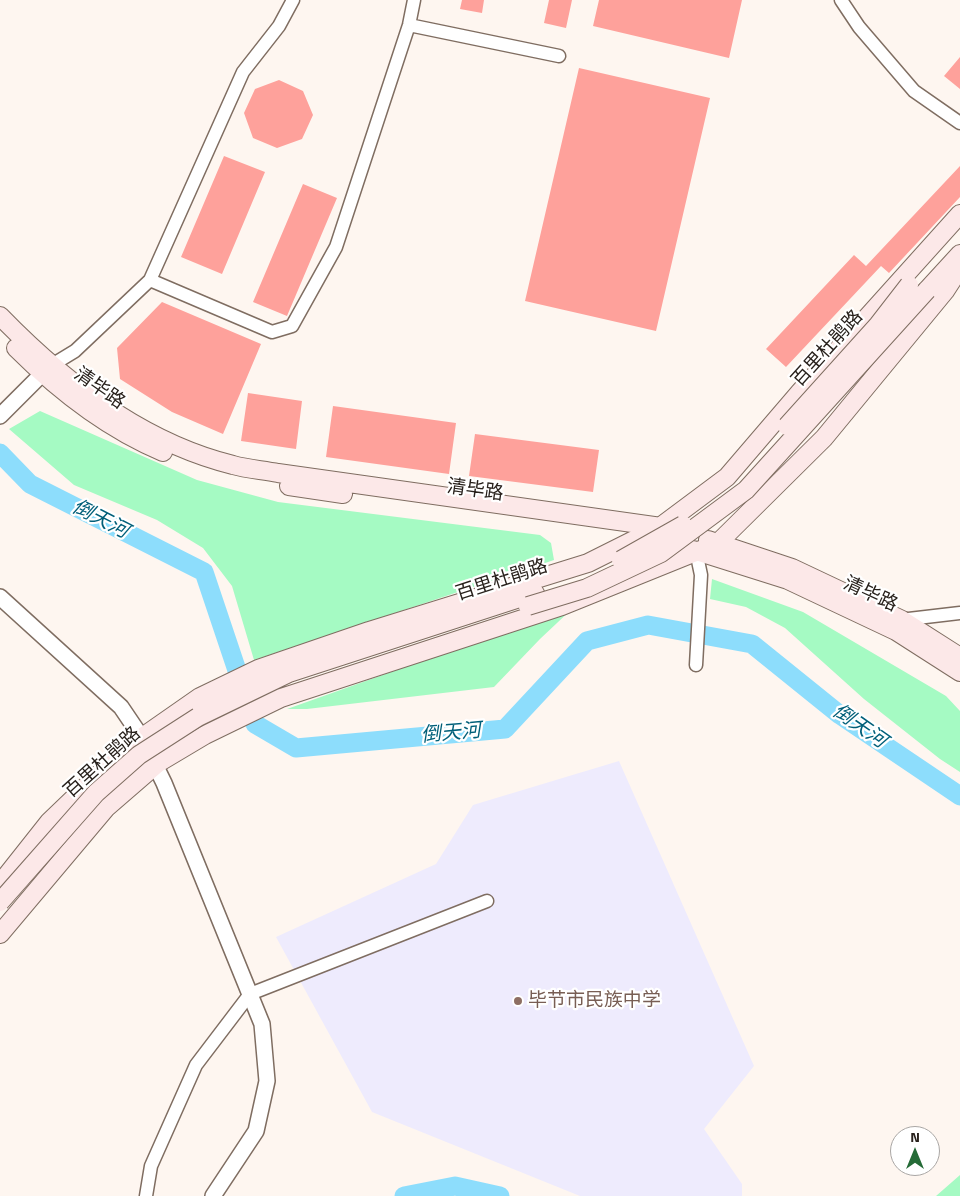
<!DOCTYPE html>
<meta charset="utf-8">
<style>
body{margin:0}
#map{position:relative;width:960px;height:1196px;overflow:hidden;background:#fef6f0;font-family:"Titillium Web",sans-serif}
canvas{display:block}
.north{position:absolute;left:890px;top:1126px;width:50px;height:50px;box-sizing:border-box;background:#fff;border:1px solid #a9a6a4;border-radius:50%;rotate:0deg;font-size:14px;font-weight:700;line-height:20px;text-align:center;color:#28211c}
.north::after{content:'';display:block;margin:auto;width:18px;height:22px;background:#256b37;clip-path:polygon(50% 0,100% 100%,50% 72%,0 100%)}
</style>
<div id="map">
<canvas width="960" height="1196"></canvas>
<div class="north">N</div>
</div>
<script>
const ctx = document.querySelector('canvas').getContext('2d');
ctx.lineJoin = 'round';
function fill(path, color) { ctx.fillStyle = color; ctx.fill(path, 'evenodd'); }
function trace(path, color, width, dash) { ctx.strokeStyle = color; ctx.lineWidth = width; ctx.lineCap = dash ? 'butt' : 'round'; ctx.setLineDash(dash || []); ctx.stroke(path); }
function label(font, color, halo, rows, align = 'center') {
  ctx.font = font + ' "Titillium Web","Noto Sans SC",sans-serif'; ctx.lineWidth = 4.5; ctx.setLineDash([]); ctx.textBaseline = 'middle'; ctx.strokeStyle = halo; ctx.fillStyle = color; for (const [text, x, y, turn = 0] of rows) {
    ctx.save(); ctx.translate(x, y); ctx.rotate((+turn || 0) * Math.PI / 180); ctx.textAlign = isNaN(turn) ? turn : align; if (halo) ctx.strokeText(text, 0, 0); ctx.fillText(text, 0, 0); ctx.restore();
  }
}
const education = new Path2D(`
 M 619,761 L 754,1066 L 704,1129 L 742,1184 L 742,1196 L 580,1196 L 372,1112 L 276,937 L 436,864 L 473,805 Z`);
const green = new Path2D(`
 M 40,411 L 197,480 L 278,502 L 540,535 L 551,543 L 554,560 L 254,660 L 232,586 L 203,548 L 157,520 L 74,485 L 9,429 Z
 M 712,579 L 803,612 L 946,696 L 960,711 L 960,772 L 940,759 L 864,699 L 785,628 L 746,607 L 710,599 Z
 M 574,607 L 540,639 L 494,687 L 307,709 L 287,709 Z
 M 960,1175 L 960,1196 L 936,1196 Z`);
const river = new Path2D(`
 M 0,453 L 30,484 L 204,572 L 255,724 L 296,748 L 505,729 L 587,641 L 648,625 L 752,644 L 840,715 L 960,796
 M 404,1196 L 455,1186 L 500,1196`);
const building = new Path2D(`
 M 462,0 L 484,0 L 482,13 L 460,9 Z
 M 549,0 L 572,0 L 566,28 L 544,23 Z
 M 599,0 L 742,0 L 729,58 L 593,26 Z
 M 960,57 L 960,89 L 944,76 Z
 M 579,68 L 710,98 L 656,331 L 525,301 Z
 M 279,80 L 303,91 L 313,115 L 302,139 L 277,148 L 253,138 L 244,113 L 255,89 Z
 M 224,156 L 265,172 L 222,274 L 181,257 Z
 M 960,166 L 960,197 L 889,273 L 881,266 L 786,367 L 766,349 L 854,255 L 866,266 Z
 M 303,184 L 337,198 L 287,316 L 253,302 Z
 M 162,302 L 261,344 L 223,434 L 172,412 L 120,379 L 117,348 Z
 M 248,393 L 302,401 L 296,449 L 241,441 Z
 M 333,406 L 456,423 L 449,474 L 326,457 Z
 M 475,434 L 599,450 L 593,492 L 469,476 Z`);
const minor = new Path2D(`
 M 841,0 L 859,27 L 914,91 L 960,123
 M 409,25 L 559,56
 M 150,280 L 272,332 L 292,326 L 336,247 L 409,25 L 414,0
 M 52,365 L 75,351 L 150,280 L 243,72 L 279,26 L 293,0
 M 696,551 L 701,575 L 696,665
 M 900,620 L 960,613
 M 146,1196 L 151,1166 L 196,1065 L 250,994 L 487,901`);
const tertiary = new Path2D(`
 M 0,416 L 50,366
 M 0,597 L 121,707 L 142,738 L 164,783 L 262,1024 L 267,1081 L 256,1131 L 213,1196`);
const secondary = new Path2D(`
 M 927,290 L 960,254
 M 0,316 C 63,381 143,443 233,465 C 247,469 263,470 278,473 L 661,527
 M 16,348 C 58,390 108,429 163,452
 M 289,486 L 343,494
 M 708,540 L 792,568 L 902,620 L 960,657
 M 693,550 L 788,580 L 896,631 L 960,672
 M 198,717 L 289,673 L 535,593
 M 0,884 L 49,822 L 124,750 L 200,697 L 258,669 L 369,631 L 588,563 L 660,527 L 727,477 L 799,393 L 960,214
 M 0,934 L 106,808 L 158,763 L 205,735 L 281,698 L 562,606 L 718,543 L 824,438 L 945,291 L 960,268`);
const secondaryBridge = new Path2D(`
 M 787,426 L 878,325 L 909,285
 M 621,560 L 683,525
 M 528,606 L 587,588 L 661,553 L 746,490 L 927,290
 M 0,902 L 96,793 L 139,755 L 198,717`);
const markers = [
 [518,1001,5,"#8d6e63"]
];
const streetNames = [
 ["百里杜鹃路",828,349,-48],
 ["清毕路",99,389,35],
 ["清毕路",475,491,8],
 ["百里杜鹃路",502,581,-18],
 ["清毕路",870,595,25],
 ["百里杜鹃路",103,763,-42]
];
const educationNames = [
 ["毕节市民族中学",528,1001]
];
const waterNames = [
 ["倒天河",100,520,27],
 ["倒天河",859,727,35],
 ["倒天河",451,734,-5]
];
fill(education, '#eeebfd');
fill(green, '#a5fac3');
trace(river, '#8dddfc', 19);
fill(building, '#fea19b');
trace(minor, '#7f6d61', 15);
trace(tertiary, '#7f6d61', 18);
trace(secondary, '#7f6d61', 20);
trace(minor, '#fff', 12);
trace(tertiary, '#fff', 15);
trace(secondary, '#fce8e8', 18);
trace(secondaryBridge, '#7f6d61', 20, []);
trace(secondaryBridge, '#fce8e8', 18);
for (const [x, y, r, color] of markers) { const dot = new Path2D(); dot.arc(x, y, r, 0, 2 * Math.PI); ctx.fillStyle = color; ctx.fill(dot); trace(dot, '#fff', 2); }
label('19px', '#28211c', '#fff', streetNames);
label('19px', '#785e54', '#fff', educationNames, 'left');
label('italic 20px', '#005f79', '#fff', waterNames);
</script>
